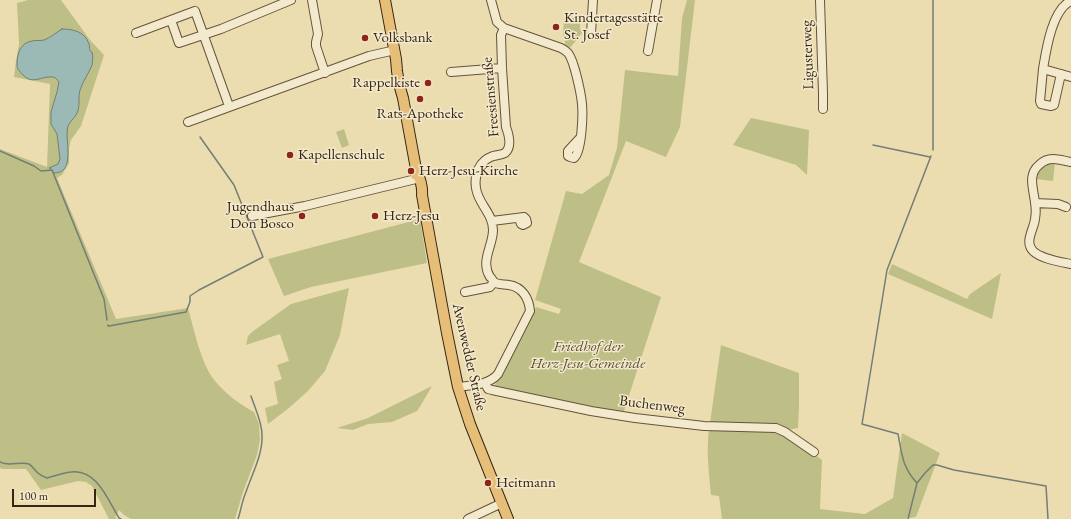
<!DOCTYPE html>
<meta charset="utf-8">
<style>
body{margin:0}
#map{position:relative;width:1071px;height:519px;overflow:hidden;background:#ecddb1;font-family:"EB Garamond",serif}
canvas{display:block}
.scale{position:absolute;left:12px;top:489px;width:84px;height:18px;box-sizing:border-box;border:2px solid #362513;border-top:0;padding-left:5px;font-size:12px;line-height:14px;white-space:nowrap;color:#362513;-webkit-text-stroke:3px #f3e9cc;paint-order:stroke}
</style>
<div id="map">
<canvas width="1071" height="519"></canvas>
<div class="scale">100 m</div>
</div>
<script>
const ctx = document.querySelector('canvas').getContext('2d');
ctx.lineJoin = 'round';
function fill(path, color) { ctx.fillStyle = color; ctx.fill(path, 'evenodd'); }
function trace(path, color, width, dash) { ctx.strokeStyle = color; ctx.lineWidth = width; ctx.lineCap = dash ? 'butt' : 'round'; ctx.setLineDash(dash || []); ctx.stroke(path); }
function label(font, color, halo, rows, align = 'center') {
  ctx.font = font + ' "EB Garamond",serif'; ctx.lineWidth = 3; ctx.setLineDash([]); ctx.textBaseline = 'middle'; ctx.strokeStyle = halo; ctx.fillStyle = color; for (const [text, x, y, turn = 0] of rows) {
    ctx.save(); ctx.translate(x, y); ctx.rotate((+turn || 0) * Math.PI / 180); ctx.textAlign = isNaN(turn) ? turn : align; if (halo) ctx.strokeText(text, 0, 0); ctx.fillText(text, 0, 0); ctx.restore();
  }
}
const green = new Path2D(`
 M 28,0 L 61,0 L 90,40 L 104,55 L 81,126 L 71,140 L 69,148 L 69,163 L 62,175 L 57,178 L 116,319 L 188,308 C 194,329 201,364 215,381 C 226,394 239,404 254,412 L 259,424 L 260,440 L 257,455 L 243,492 L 235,519 L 131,519 L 124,515 L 119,510 L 115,518 L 117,519 L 109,519 L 92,486 L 86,482 L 78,481 L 41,490 L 26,469 L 2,469 L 0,468 L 0,149 L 47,167 L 50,84 L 14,77 L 16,61 L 19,44 L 17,3 Z
 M 687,0 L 695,0 L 680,127 L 666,157 L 626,141 L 579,262 L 661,297 L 623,414 L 494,388 L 496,383 L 500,378 L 536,307 L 559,314 L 561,309 L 535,300 L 566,191 L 582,194 L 609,175 L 617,148 L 625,70 L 678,76 L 682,18 Z
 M 564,18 L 580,18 L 580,29 L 582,33 L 570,48 L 565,44 L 565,37 L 563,36 Z
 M 751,118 L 809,130 L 807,175 L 796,165 L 733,145 Z
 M 344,129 L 349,145 L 342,148 L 336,132 Z
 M 1055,162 L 1053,181 L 1035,179 C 1039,168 1042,163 1055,162 Z
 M 420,219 L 427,263 L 311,287 L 284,296 L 268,259 Z
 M 892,264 L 967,299 L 970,294 L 1001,273 L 992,319 L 888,274 Z
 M 349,288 L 340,335 L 325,371 L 308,391 L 289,408 L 268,424 L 265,408 L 278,404 L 274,382 L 282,379 L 277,365 L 289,361 L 280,334 L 246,345 L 248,336 L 252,332 L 291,304 Z
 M 721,345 L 799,373 L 799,406 L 798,428 L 787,430 L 710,423 Z
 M 432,386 L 421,405 L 417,411 L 392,422 L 368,424 L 353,430 L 337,428 L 368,418 Z
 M 709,429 L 776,430 L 785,433 L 822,460 L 820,509 L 865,514 L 893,498 L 902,433 L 940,453 L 916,517 L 904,519 L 722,519 L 719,496 L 711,495 C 709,473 706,451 709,429 Z`);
const water = new Path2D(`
 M 62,29 C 74,29 85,32 89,44 C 90,46 89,48 90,50 C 90,51 91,52 92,52 C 93,56 93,61 92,65 C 89,73 83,81 80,90 C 78,96 80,104 78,111 C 76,117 70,121 68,126 C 66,134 68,143 68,151 C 68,162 67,173 54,173 L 51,169 L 49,168 L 58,164 L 60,159 L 57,134 L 51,124 L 51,112 L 57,92 L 59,82 C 57,80 56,77 52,77 C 41,76 33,85 23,75 C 20,72 17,69 17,65 C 17,54 20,43 32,41 C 36,40 40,41 44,40 C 50,38 57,32 62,29 Z`);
const stream = new Path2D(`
 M 873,145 L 930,157
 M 933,150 L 933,0
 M 0,151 L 34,166 L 41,171 L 52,170 L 104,299 L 107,320
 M 108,325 L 108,326 L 109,326 L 186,312 L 190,302 L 190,296 L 199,290 L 263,257 L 234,185 L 200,137
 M 0,462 C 9,467 20,461 29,464 C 33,466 35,471 38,473 C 40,475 44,477 47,478 C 54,476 63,473 71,472 C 96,468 108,500 119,518 L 121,519
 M 917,483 C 902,467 902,454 898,434 L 862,424 L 887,270 L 931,156
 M 238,519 C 241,510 242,501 246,492 C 252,474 263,454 262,435 C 262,422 255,408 251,396
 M 908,519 L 917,483 L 925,473 L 933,465 L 937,465 L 954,470 L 1046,486 L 1048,519`);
const minor = new Path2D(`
 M 312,0 L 318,34 L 316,42 L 316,46 L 325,73
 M 491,0 L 497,22 L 504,28 L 561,48 C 563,49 566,51 568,53 C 574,60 581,93 582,104 C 583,115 582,151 574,158 L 570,157 L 568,156 L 568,151 L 580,138
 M 820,0 L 823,93 L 823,109
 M 1071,1 C 1052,9 1046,51 1043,69 L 1071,77
 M 171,20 L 179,43 L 221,29 L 291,0
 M 136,33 L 195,11 L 229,106
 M 591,34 L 593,0
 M 648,51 L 657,0
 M 1043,69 L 1040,101 L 1041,104 L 1051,106 L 1054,105 L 1061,74
 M 451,72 L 502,68
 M 188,122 L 369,56 L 395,50
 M 1071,162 C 1065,161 1059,159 1053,159 C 1047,159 1043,161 1039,165 C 1027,175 1034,190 1035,203 C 1036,208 1036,213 1035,219 C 1034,229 1024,242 1033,251 C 1041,259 1061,262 1071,264
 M 1035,203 L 1058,204 L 1066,207
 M 252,216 L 305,206 L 420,178
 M 492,221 L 524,217 L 526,219 L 527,223 L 523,225 L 521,224 L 520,221 L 518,218
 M 465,292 L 490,287 L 494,282
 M 485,383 L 488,389 L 492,390 L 591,411 L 635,418 L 704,426 L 776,428 L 785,432 L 814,452
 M 458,387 C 472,385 489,385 498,374 L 530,311 C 529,298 522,287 509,285 C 504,284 498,285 494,282 C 492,280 492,278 490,277 C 480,261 493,246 493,230 C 493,213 478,204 476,188 C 474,174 479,161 493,156 C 497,155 501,155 505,153 C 512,147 509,135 506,127 L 502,68 L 501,35 L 504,28
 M 468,519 L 502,503`);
const major = new Path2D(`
 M 385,0 L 396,59 L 397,71 L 399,84 L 403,98 L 416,169 L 416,175
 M 416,169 C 420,178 423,186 422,195 L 447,333 L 458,387 L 470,424 L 508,519`);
const markers = [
 [556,27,4,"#8f2418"],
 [365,38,4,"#8f2418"],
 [428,83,4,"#8f2418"],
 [420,99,4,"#8f2418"],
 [290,155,4,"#8f2418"],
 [411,171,4,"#8f2418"],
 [302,216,4,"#8f2418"],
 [375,216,4,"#8f2418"],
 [488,483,4,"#8f2418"]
];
const poiNames = [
 ["Kindertagesstätte",564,18],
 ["St. Josef",564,35],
 ["Volksbank",373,38],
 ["Rappelkiste",420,83,"right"],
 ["Rats-Apotheke",420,114,"center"],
 ["Kapellenschule",298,155],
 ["Herz-Jesu-Kirche",419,171],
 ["Jugendhaus",294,207,"right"],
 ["Don Bosco",294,224,"right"],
 ["Herz-Jesu",383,216],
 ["Heitmann",496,483]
];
const streetNames = [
 ["Ligusterweg",808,55,-92],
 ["Freesienstraße",491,97,-95],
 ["Avenwedder Straße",469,357,77],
 ["Buchenweg",652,405,7]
];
const parkNames = [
 ["Friedhof der",588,347],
 ["Herz-Jesu-Gemeinde",588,364]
];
fill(green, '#bebf87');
fill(water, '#9cbab5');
trace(water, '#737e74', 1);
trace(stream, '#737e74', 1.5);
trace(minor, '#64533a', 10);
trace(major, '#362513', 12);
trace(minor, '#f3e9cc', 8);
trace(major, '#e6be78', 10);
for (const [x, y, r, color] of markers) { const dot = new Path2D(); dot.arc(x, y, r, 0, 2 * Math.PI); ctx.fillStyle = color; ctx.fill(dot); trace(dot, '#f3e9cc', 1.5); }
label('15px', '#362513', '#f3e9cc', poiNames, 'left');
label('15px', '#362513', '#f3e9cc', streetNames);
label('italic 15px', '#584c30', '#f3e9cc', parkNames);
</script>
